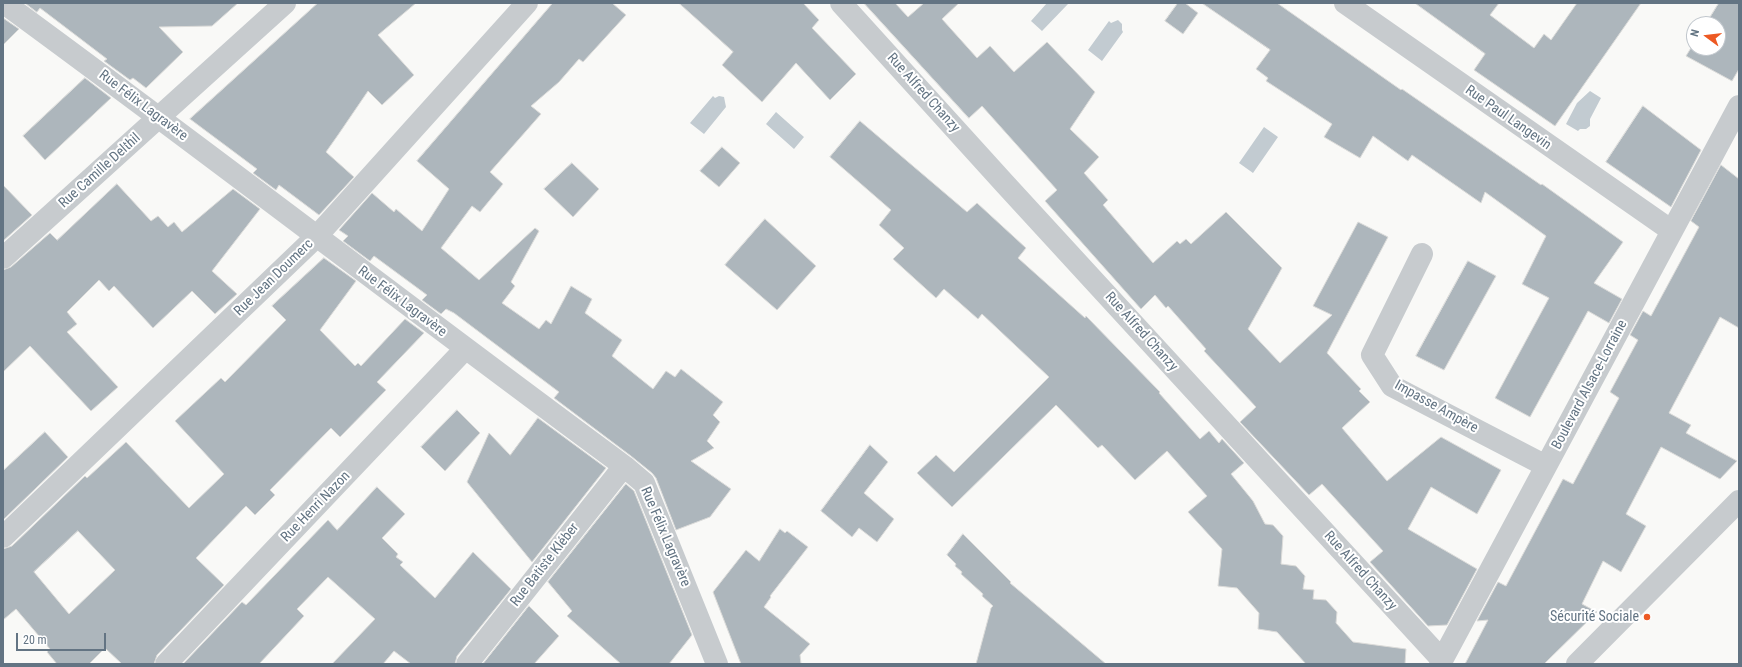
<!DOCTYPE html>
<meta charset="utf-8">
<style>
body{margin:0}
#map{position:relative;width:1742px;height:667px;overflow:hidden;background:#f9f9f7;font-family:"Roboto Condensed",sans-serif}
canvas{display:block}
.frame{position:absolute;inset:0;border:4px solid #637483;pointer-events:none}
.north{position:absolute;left:1686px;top:16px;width:40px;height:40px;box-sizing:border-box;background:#fff;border:1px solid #c1c7cd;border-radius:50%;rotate:285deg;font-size:11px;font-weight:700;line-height:16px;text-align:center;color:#637483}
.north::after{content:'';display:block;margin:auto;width:14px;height:18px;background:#ed5923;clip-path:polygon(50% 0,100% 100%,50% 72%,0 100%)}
.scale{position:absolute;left:16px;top:633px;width:90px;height:18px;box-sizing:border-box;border:2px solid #637483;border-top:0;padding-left:5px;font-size:12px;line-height:14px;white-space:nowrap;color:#637483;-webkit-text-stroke:3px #fff;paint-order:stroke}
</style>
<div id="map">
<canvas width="1742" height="667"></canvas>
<div class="frame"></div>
<div class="north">N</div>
<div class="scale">20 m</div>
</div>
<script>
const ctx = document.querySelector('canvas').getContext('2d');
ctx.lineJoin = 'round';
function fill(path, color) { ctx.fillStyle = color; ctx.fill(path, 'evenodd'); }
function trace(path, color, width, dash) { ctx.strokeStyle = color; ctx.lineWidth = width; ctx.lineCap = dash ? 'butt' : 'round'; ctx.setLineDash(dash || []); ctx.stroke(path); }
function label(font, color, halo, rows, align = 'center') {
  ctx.font = font + ' "Roboto Condensed",sans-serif'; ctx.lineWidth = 4; ctx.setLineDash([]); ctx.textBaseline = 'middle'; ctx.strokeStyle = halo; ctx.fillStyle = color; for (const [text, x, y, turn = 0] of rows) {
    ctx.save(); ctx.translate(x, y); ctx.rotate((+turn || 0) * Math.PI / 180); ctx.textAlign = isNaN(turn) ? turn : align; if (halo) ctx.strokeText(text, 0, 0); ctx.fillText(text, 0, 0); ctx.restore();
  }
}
const water = new Path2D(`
 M 1047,3 L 1068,4 L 1042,31 L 1031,21 Z
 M 1118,20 L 1122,24 L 1122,30 L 1123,32 L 1102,61 L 1088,50 L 1109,21 L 1111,23 Z
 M 1590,91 L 1601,98 L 1590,119 L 1590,126 L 1586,129 L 1580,129 L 1578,131 L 1566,124 L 1577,103 Z
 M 713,96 L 715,98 L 719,96 L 724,97 L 726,107 L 704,134 L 690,123 Z
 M 776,112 L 804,137 L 794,149 L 766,124 Z
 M 1264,127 L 1278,137 L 1253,173 L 1239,163 Z`);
const building = new Path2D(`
 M 25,3 L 238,3 L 212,26 L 159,27 L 183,52 L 146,88 L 133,78 L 130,80 L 104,61 L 107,59 L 40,8 L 37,12 Z
 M 318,3 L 416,3 L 378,35 L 414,75 L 382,105 L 368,91 L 338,135 L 326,152 L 354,177 L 319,215 L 279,185 L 276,190 L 253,173 L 257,169 L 190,119 Z
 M 553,3 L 612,3 L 626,15 L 583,62 L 579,59 L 559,82 L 531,106 L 541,114 L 490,172 L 503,184 L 480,212 L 472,206 L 441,248 L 479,280 L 535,228 L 539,231 L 511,282 L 515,286 L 502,303 L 539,329 L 546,320 L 551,324 L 571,286 L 592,299 L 585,313 L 622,340 L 612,356 L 653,389 L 666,371 L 675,377 L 681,369 L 723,402 L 713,415 L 720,422 L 707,441 L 714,448 L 691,461 L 731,489 L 710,517 L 676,530 L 656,478 L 652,473 L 631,456 L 554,398 L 559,392 L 454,313 L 446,309 L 441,314 L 422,300 L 427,295 L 374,256 L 370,261 L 343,241 L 348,236 L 339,230 L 372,193 L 394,212 L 396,209 L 422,231 L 449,189 L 417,161 Z
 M 679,3 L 803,3 L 819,20 L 812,28 L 856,74 L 830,100 L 796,63 L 762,102 L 722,65 L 733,52 Z
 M 864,3 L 895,3 L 908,17 L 924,3 L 959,3 L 942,19 L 977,58 L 990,46 L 1014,72 L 1047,42 L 1095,92 L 1070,129 L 1099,157 L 1084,173 L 1108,200 L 1103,205 L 1153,263 L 1177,241 L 1180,244 L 1186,239 L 1191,244 L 1226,212 L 1282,268 L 1248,329 L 1280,363 L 1332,315 L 1313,306 L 1358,222 L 1388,237 L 1327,353 L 1361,389 L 1359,391 L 1370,402 L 1342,428 L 1387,481 L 1441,437 L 1501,470 L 1477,514 L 1431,487 L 1408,529 L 1477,569 L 1447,625 L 1428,626 L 1370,562 L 1383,551 L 1322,484 L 1309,495 L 1240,422 L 1256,407 L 1204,351 L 1206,349 L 1168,306 L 1166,308 L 1155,295 L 1141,309 L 1045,201 L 1057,190 L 982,106 L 969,118 Z
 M 1178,3 L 1185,3 L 1198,13 L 1183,34 L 1165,21 Z
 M 1202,3 L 1277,3 L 1401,90 L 1402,89 L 1541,185 L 1542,184 L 1623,242 L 1594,283 L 1622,299 L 1609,323 L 1588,311 L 1530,417 L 1495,398 L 1549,298 L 1522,284 L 1546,236 L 1485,192 L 1481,203 L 1412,155 L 1408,161 L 1373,136 L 1360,158 L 1324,137 L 1332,124 L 1266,81 L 1268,78 L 1256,69 L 1270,50 Z
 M 1415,3 L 1499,3 L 1490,15 L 1534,48 L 1544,34 L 1551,40 L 1577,3 L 1641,3 L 1555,126 L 1474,70 L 1485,54 Z
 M 1719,3 L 1739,3 L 1739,69 L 1732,81 L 1686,56 L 1694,43 L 1694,48 L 1718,48 L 1718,24 L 1706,24 Z
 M 3,18 L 19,29 L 3,45 Z
 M 85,78 L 111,98 L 45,160 L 23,136 Z
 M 1643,106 L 1701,150 L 1671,207 L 1606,162 Z
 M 860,121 L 967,212 L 977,203 L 1026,248 L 1018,258 L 1085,318 L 1086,316 L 1160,392 L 1159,393 L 1200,439 L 1209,431 L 1219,443 L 1222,439 L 1244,463 L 1231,474 L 1253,501 L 1265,524 L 1273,525 L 1283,536 L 1281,564 L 1296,566 L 1305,576 L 1303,589 L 1314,590 L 1313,599 L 1326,600 L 1337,612 L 1336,623 L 1353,642 L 1406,649 L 1405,664 L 1306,664 L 1277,632 L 1258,629 L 1259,613 L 1237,588 L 1218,586 L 1222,549 L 1188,512 L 1207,496 L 1167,451 L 1135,480 L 1102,445 L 1098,448 L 1056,405 L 952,507 L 917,473 L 936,455 L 954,472 L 1049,377 L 982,314 L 978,319 L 944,289 L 936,298 L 893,259 L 904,248 L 879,225 L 891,210 L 830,157 Z
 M 722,147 L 740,163 L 719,187 L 700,171 Z
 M 572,163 L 599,189 L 573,217 L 544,189 Z
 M 1721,165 L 1739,179 L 1739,328 L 1720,317 L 1669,413 L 1691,425 L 1686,433 L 1737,461 L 1720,479 L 1661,447 L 1626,514 L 1646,526 L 1621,572 L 1603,561 L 1582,604 L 1597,612 L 1544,664 L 1465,664 L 1488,620 L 1477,621 L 1498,582 L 1506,586 L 1563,479 L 1573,484 L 1619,398 L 1610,392 L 1638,340 L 1630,335 L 1643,311 L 1651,316 L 1685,253 L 1699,227 L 1691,221 Z
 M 117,184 L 151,221 L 158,216 L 168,227 L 174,222 L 182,232 L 233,189 L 260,209 L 212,271 L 237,294 L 215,314 L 192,291 L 153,328 L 114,286 L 109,291 L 99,280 L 67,312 L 77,324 L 67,332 L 118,387 L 91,411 L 30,346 L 3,372 L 3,270 L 11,267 L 50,233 L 57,240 Z
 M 3,185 L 32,215 L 3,241 Z
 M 765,219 L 816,266 L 777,310 L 725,265 Z
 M 324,258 L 356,281 L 320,330 L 355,366 L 358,363 L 361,366 L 405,319 L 424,333 L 377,382 L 386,390 L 340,437 L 331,428 L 270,490 L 275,495 L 255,515 L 246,506 L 196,558 L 224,585 L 157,655 L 154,664 L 122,664 L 105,648 L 89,664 L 57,664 L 47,652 L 50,649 L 16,609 L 3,620 L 3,549 L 12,546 L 85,476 L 87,478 L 126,442 L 189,508 L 224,474 L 175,421 L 221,378 L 225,382 L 286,320 L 272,306 ZM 78,531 L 115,570 L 69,614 L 34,572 Z
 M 1468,261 L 1496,276 L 1444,370 L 1416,356 Z
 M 457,410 L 480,433 L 445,471 L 421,447 Z
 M 538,418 L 606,468 L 532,562 L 467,482 L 489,433 L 510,455 Z
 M 45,432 L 68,457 L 3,520 L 3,471 Z
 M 870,445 L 888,462 L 864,493 L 894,519 L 877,542 L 859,528 L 852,537 L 821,511 Z
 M 626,484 L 634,491 L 692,635 L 669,664 L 621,664 L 567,616 L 572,611 L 548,582 Z
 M 377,487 L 405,514 L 382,538 L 398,554 L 396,557 L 403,562 L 400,565 L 435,598 L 473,552 L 511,589 L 457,656 L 455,664 L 411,664 L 394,651 L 383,664 L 332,664 L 375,619 L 328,577 L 297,609 L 304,616 L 259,664 L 183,664 L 242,602 L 246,605 L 328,520 L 337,530 Z
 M 780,529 L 785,533 L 787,531 L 808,547 L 770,596 L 771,597 L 764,607 L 810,644 L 800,655 L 801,664 L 741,664 L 713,592 L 746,550 L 759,561 Z
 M 963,534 L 1011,582 L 1010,583 L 1106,664 L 976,664 L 991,608 L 993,606 L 982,596 L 983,594 L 961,574 L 962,572 L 955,566 L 956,564 L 947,555 Z
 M 529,606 L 559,636 L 534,664 L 483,664 Z`);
const minor = new Path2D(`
 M 4,3 C 212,155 416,313 624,466 L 644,483 L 717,664
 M 841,3 L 1005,184 L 1442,660
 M 1345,3 L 1672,231
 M 1422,254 L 1372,355 L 1392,386 L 1546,466
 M 3,258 L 285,3
 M 3,537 L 316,237 L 527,3
 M 166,664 L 465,349
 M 467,664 L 624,466
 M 1440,664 L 1739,106
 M 1577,664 L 1739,501`);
const markers = [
 [1647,617,4,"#ed5923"]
];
const streetNames = [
 ["Rue Alfred Chanzy",923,93,48],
 ["Rue Félix Lagravère",143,106,37],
 ["Rue Paul Langevin",1508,118,35],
 ["Rue Camille Delthil",100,171,-42],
 ["Rue Jean Doumerc",274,278,-44],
 ["Rue Félix Lagravère",402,302,37],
 ["Rue Alfred Chanzy",1141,332,48],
 ["Boulevard Alsace-Lorraine",1590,385,-62],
 ["Impasse Ampère",1436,407,29],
 ["Rue Henri Nazon",316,507,-46],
 ["Rue Félix Lagravère",665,537,67],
 ["Rue Batiste Kléber",545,565,-52],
 ["Rue Alfred Chanzy",1360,571,48]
];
const poiNames = [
 ["Sécurité Sociale",1639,617]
];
fill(water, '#c2cbd1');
fill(building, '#adb6bc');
trace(building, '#dbdbd9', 1);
trace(minor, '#c7cbce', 22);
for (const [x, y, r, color] of markers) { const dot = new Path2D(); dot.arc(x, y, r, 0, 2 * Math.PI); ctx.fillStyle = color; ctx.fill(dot); trace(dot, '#fff', 1.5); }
label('14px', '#637483', '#fff', streetNames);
label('14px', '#637483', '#fff', poiNames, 'right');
</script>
